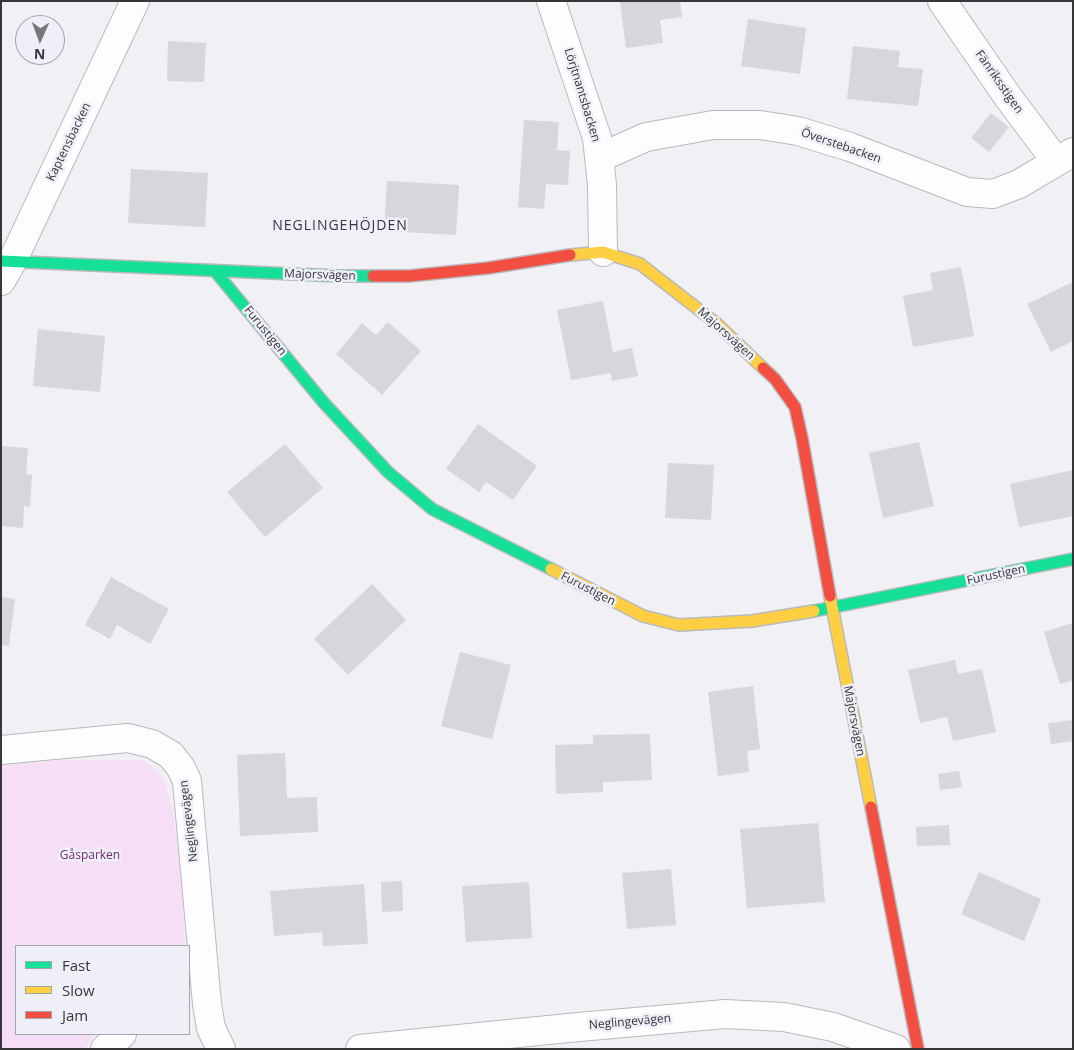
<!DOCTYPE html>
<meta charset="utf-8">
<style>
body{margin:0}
#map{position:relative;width:1074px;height:1050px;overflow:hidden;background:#f0f0f5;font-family:"Open Sans",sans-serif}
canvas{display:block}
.frame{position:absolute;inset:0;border:2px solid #37373a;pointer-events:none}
.legend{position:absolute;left:15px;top:945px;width:175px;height:90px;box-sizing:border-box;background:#eeeff7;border:1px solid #a5a5ab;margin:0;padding:6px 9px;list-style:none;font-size:15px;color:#37373a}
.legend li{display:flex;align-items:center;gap:10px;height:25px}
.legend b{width:25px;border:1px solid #a5a5ab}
.north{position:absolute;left:15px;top:15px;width:50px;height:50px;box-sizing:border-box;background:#eeeff7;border:1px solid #a5a5ab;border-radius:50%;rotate:182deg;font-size:14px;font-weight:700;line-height:20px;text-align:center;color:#37373a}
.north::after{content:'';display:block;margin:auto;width:18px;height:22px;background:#78787b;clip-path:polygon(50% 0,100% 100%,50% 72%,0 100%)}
</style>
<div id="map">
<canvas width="1074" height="1050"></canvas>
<div class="frame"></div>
<ul class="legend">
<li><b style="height:6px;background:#16e098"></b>Fast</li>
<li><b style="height:6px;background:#ffcf43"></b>Slow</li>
<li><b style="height:6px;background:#f24e42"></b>Jam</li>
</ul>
<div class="north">N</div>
</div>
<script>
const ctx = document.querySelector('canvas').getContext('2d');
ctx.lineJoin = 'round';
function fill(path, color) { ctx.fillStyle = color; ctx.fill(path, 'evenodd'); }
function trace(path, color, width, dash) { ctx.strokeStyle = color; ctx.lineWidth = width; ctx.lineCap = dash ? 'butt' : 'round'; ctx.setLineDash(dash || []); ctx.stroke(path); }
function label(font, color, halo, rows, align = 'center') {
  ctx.font = font + ' "Open Sans",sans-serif'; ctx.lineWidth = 5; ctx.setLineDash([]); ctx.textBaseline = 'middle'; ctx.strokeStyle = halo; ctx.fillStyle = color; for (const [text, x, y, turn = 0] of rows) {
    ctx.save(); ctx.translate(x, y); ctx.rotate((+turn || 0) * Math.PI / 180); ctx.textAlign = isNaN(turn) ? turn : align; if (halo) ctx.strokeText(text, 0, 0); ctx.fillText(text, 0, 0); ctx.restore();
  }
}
const green = new Path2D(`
 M 64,760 L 143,760 L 164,778 L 173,812 L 183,886 L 185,946 L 16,946 L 16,1034 L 94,1034 L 85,1049 L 1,1049 L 1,765 Z`);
const building = new Path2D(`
 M 620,1 L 680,1 L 682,17 L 660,20 L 663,43 L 626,48 Z
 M 748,19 L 806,28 L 800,74 L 741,66 Z
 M 168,41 L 206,43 L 204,82 L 167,81 Z
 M 853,46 L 900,51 L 898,67 L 923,69 L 918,106 L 847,99 Z
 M 991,113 L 1009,127 L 989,152 L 971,138 Z
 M 524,120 L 559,122 L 557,150 L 570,151 L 568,185 L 546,184 L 544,209 L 518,207 Z
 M 131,169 L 208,173 L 205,227 L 128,223 Z
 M 387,181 L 459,185 L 456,235 L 384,231 Z
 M 961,267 L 974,336 L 913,347 L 903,296 L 933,290 L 930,273 Z
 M 1073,282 L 1073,341 L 1051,352 L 1027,304 Z
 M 603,301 L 613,352 L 632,348 L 638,376 L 612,381 L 611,373 L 571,380 L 557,310 Z
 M 388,322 L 421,351 L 382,395 L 336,354 L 362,323 L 376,335 Z
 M 38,329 L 105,336 L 100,392 L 33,386 Z
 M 478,424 L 537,466 L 513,500 L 486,482 L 479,492 L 446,469 Z
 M 919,442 L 934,506 L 883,518 L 869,453 Z
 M 285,444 L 323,488 L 265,537 L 227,492 Z
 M 1,446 L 28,448 L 26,474 L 32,475 L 30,507 L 24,506 L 23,528 L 1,526 Z
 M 668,463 L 714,465 L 711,520 L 665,518 Z
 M 1073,470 L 1073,516 L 1019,527 L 1010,484 Z
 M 111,577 L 169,609 L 150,644 L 117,625 L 110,639 L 85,625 Z
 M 372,584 L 406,620 L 348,675 L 314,639 Z
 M 1,597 L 15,599 L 9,646 L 1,645 Z
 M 1073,623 L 1073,680 L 1060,684 L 1044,632 Z
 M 460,652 L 511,665 L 492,739 L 441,726 Z
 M 955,660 L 958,674 L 982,669 L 996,732 L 953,741 L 947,717 L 920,723 L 908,670 Z
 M 753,686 L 760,749 L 747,751 L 749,772 L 718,776 L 708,692 Z
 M 1073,720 L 1073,741 L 1051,744 L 1048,723 Z
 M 650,734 L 652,780 L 603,782 L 603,792 L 556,794 L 555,745 L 593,744 L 593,735 Z
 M 285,753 L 287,798 L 317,797 L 318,832 L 240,836 L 237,755 Z
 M 959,771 L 962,787 L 940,790 L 938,774 Z
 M 818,823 L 825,902 L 747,908 L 740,829 Z
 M 949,825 L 950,845 L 917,846 L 916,827 Z
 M 671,869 L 676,925 L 627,929 L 622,873 Z
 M 979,872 L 1041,899 L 1024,941 L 961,914 Z
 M 402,881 L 403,911 L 382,912 L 381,882 Z
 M 529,882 L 532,938 L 466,942 L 462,886 Z
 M 364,884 L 368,944 L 323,946 L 322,932 L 274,936 L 270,891 Z`);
const street = new Path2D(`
 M 551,1 L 597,138 L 602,185 L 603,252
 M 942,1 L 1008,97 L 1056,161
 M 599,158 L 646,137 L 713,125 L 760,125 L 798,131 L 850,147 L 967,192 L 993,194 L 1019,184 L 1073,152
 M 1,281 L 12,262 L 135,1
 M 1,750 L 128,738 L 152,744 L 171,755 L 181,768 L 187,781 L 207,1004 L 211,1028 L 221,1049
 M 105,1049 L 122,1034
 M 360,1049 L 568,1028 L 725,1014 L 784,1017 L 833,1027 L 896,1049`);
const fast = new Path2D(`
 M 1,261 L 338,276 L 373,276
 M 215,271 L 324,403 L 388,472 L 432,509 L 551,569
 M 814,611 L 1073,559`);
const slow = new Path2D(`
 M 570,255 L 603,252 L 640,264 L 716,323 L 763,368
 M 551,569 L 643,616 L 679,625 L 752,621 L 814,611
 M 830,596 L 871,807`);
const jam = new Path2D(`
 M 373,276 L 409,276 L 488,268 L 570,255
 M 763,368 L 775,379 L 795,407 L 802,438 L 830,596
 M 871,807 L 918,1049`);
const streetNames = [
 ["Fänriksstigen",999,82,55],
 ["Lörjtnantsbacken",582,95,73],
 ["Kaptensbacken",69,142,-64],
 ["Överstebacken",841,146,19],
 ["Majorsvägen",320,275,2],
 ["Furustigen",265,331,51],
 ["Majorsvägen",726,334,42],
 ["Furustigen",996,575,-12],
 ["Furustigen",588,589,27],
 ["Majorsvägen",854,721,79],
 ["Neglingevägen",189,821,-97],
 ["Neglingevägen",630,1022,-5]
];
const parkNames = [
 ["Gåsparken",90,856]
];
const neighbourhoodNames = [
 ["NEGLINGEHÖJDEN",340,226]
];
fill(green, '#f6def6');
fill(building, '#d7d6da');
trace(street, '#bababd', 30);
trace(fast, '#bababd', 14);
trace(slow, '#bababd', 14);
trace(jam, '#bababd', 14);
trace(street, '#fdfdfe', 28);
trace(fast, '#16e098', 11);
trace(slow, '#ffcf43', 11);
trace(jam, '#f24e42', 11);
label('12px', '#37373a', '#eeeff7', streetNames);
label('12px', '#742a72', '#eeeff7', parkNames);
ctx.letterSpacing = '1px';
label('14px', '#37373a', '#eeeff7', neighbourhoodNames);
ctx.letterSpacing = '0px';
</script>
